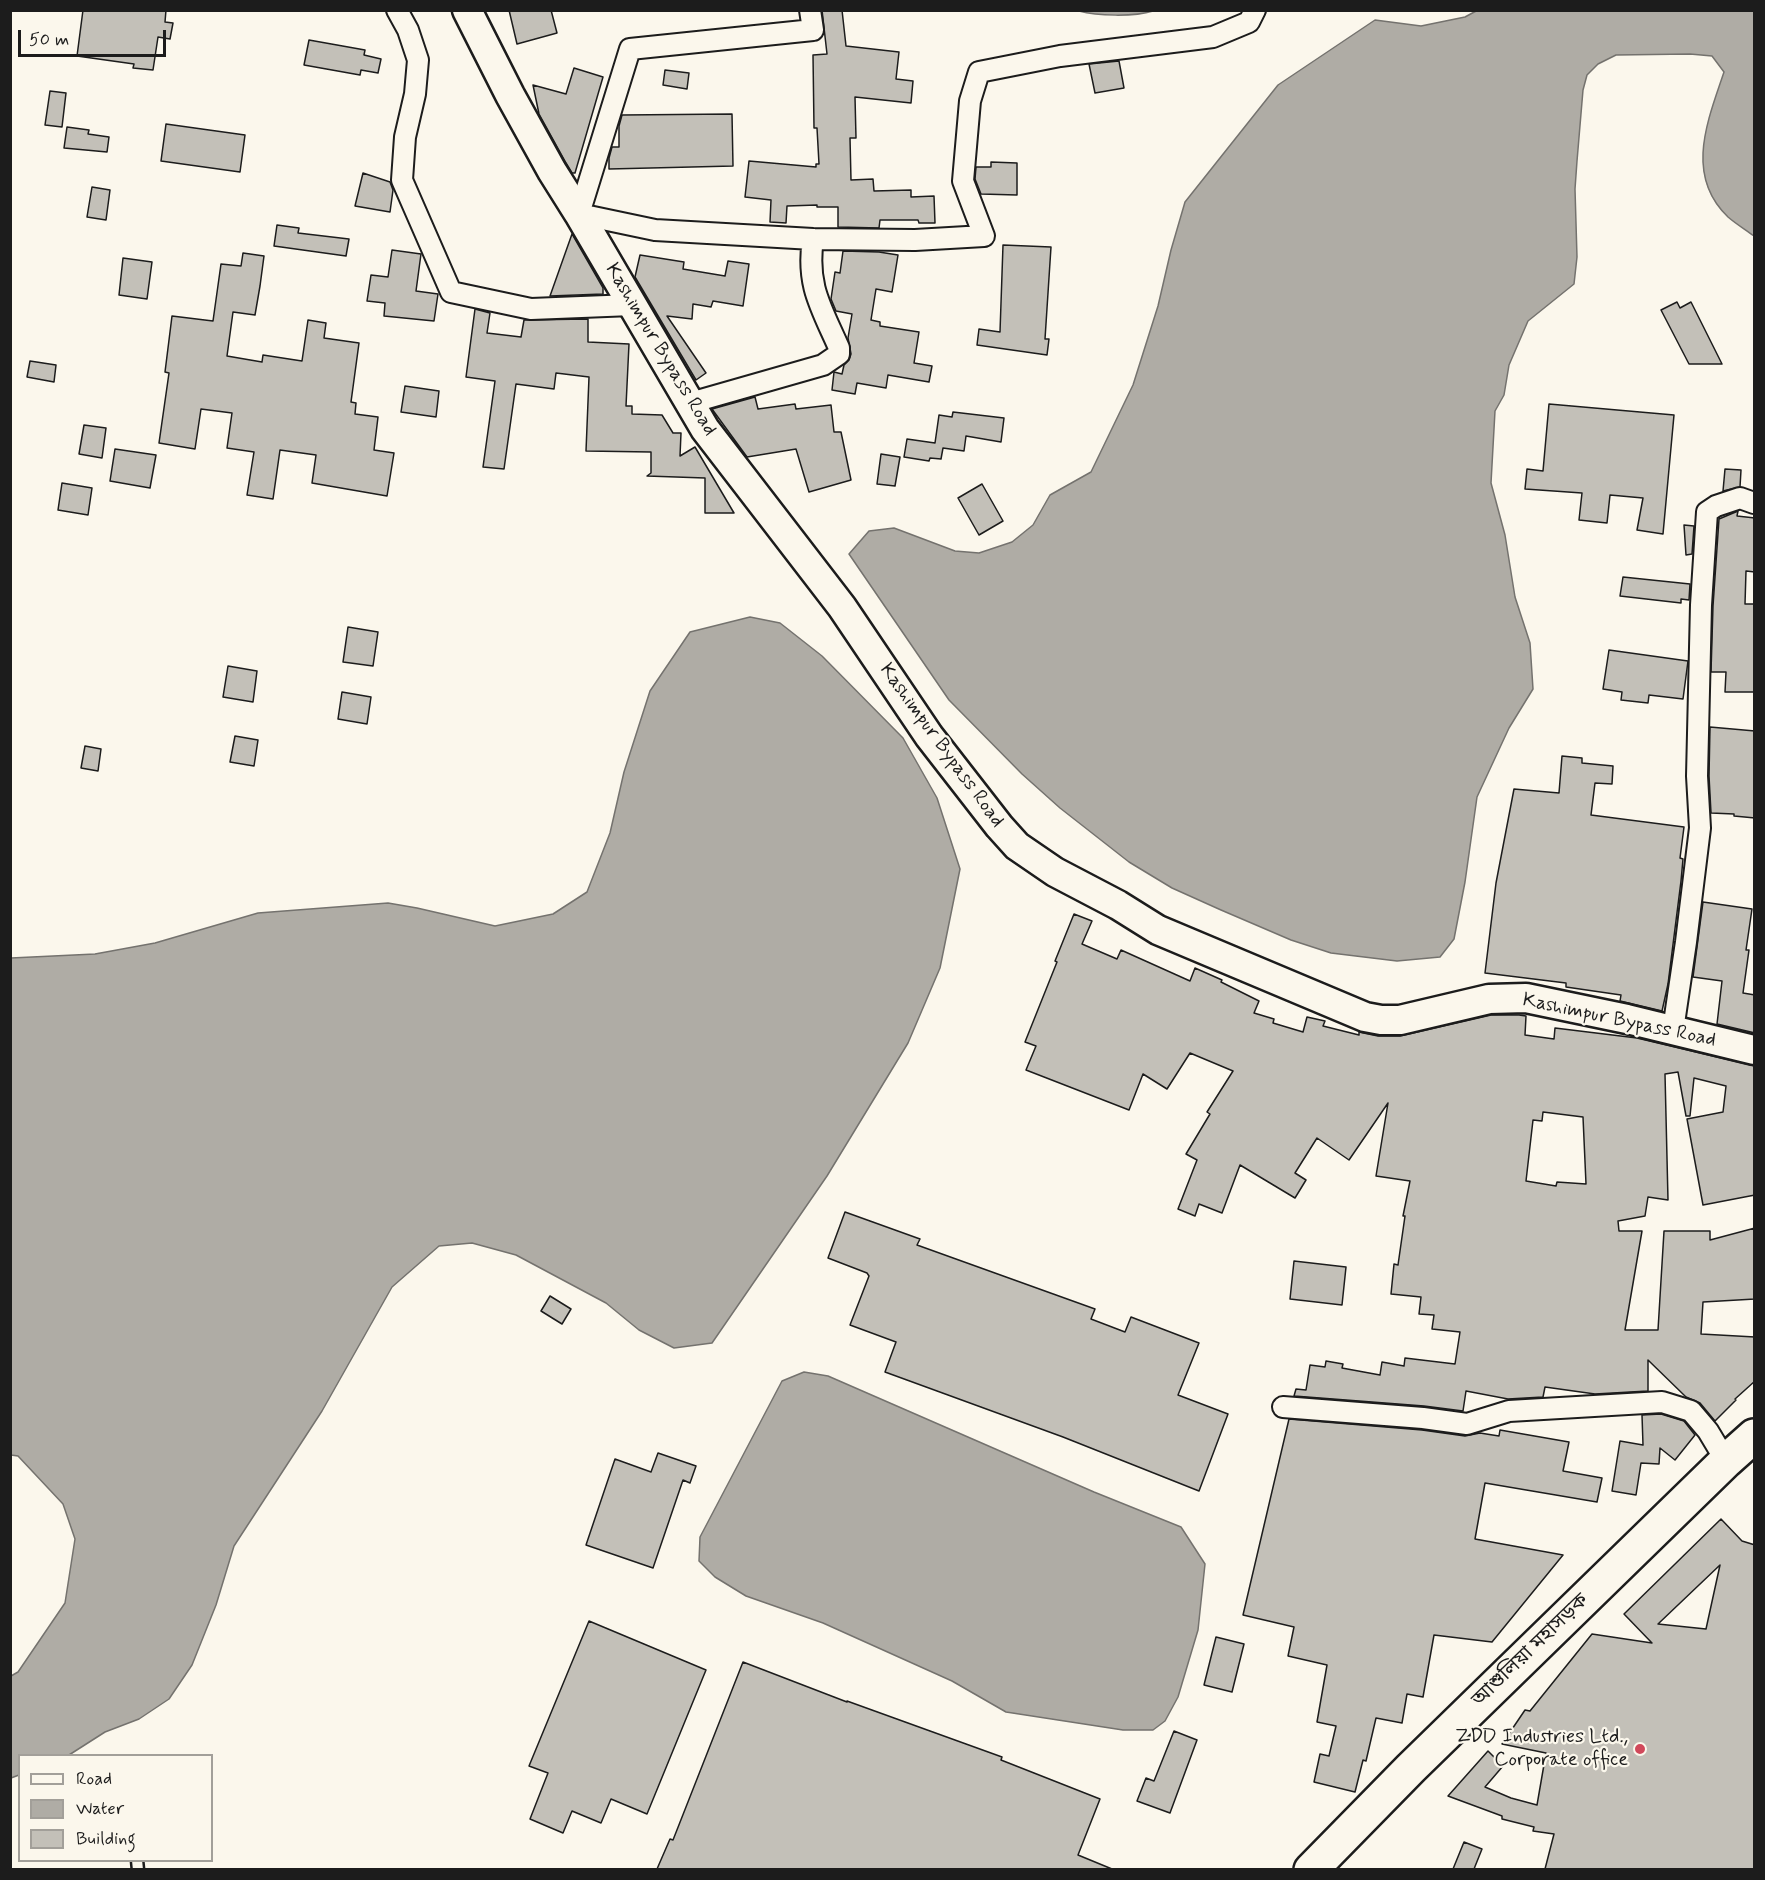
<!DOCTYPE html>
<meta charset="utf-8">
<style>
body{margin:0}
#map{position:relative;width:1765px;height:1880px;overflow:hidden;background:#fbf7ec;font-family:Mynerve,sans-serif}
canvas{display:block}
.frame{position:absolute;inset:0;border:12px solid #1c1c1c;pointer-events:none}
.legend{position:absolute;left:18px;top:1754px;width:195px;height:108px;box-sizing:border-box;background:#fbf7ec;border:2px solid #a29f99;margin:0;padding:8px 10px;list-style:none;font-size:18px;color:#1c1c1c}
.legend li{display:flex;align-items:center;gap:12px;height:30px}
.legend b{width:30px;border:2px solid #a29f99}
.scale{position:absolute;left:18px;top:30px;width:148px;height:27px;box-sizing:border-box;border:3px solid #1c1c1c;border-top:0;padding-left:8px;font-size:18px;line-height:21px;white-space:nowrap;color:#1c1c1c;-webkit-text-stroke:4px #fbf7ec;paint-order:stroke}
</style>
<div id="map">
<canvas width="1765" height="1880"></canvas>
<div class="frame"></div>
<ul class="legend">
<li><b style="height:8px;background:#fbf7ec"></b>Road</li>
<li><b style="height:16px;background:#afaca5"></b>Water</li>
<li><b style="height:16px;background:#c3c0b8"></b>Building</li>
</ul>
<div class="scale">50 m</div>
</div>
<script>
const ctx = document.querySelector('canvas').getContext('2d');
ctx.lineJoin = 'round';
function fill(path, color) { ctx.fillStyle = color; ctx.fill(path, 'evenodd'); }
function trace(path, color, width, dash) { ctx.strokeStyle = color; ctx.lineWidth = width; ctx.lineCap = dash ? 'butt' : 'round'; ctx.setLineDash(dash || []); ctx.stroke(path); }
function label(font, color, halo, rows, align = 'center') {
  ctx.font = font + ' Mynerve,"Noto Sans Bengali",sans-serif'; ctx.lineWidth = 4.5; ctx.setLineDash([]); ctx.textBaseline = 'middle'; ctx.strokeStyle = halo; ctx.fillStyle = color; for (const [text, x, y, turn = 0] of rows) {
    ctx.save(); ctx.translate(x, y); ctx.rotate((+turn || 0) * Math.PI / 180); ctx.textAlign = isNaN(turn) ? turn : align; if (halo) ctx.strokeText(text, 0, 0); ctx.fillText(text, 0, 0); ctx.restore();
  }
}
const water = new Path2D(`
 M 1478,10 L 1754,11 L 1754,236 C 1746,230 1736,224 1728,217 C 1684,175 1708,120 1724,72 L 1712,56 L 1690,54 L 1616,55 L 1598,64 L 1587,75 L 1583,90 L 1577,161 L 1575,189 L 1577,257 L 1574,284 L 1528,321 L 1509,365 L 1504,395 L 1495,411 L 1491,483 L 1505,535 L 1515,597 L 1530,643 L 1533,689 L 1509,728 L 1477,797 L 1465,882 L 1454,939 L 1440,957 L 1397,961 L 1331,953 L 1291,940 L 1221,910 L 1172,888 L 1129,862 L 1060,808 L 1022,774 L 949,700 L 849,554 L 869,531 L 894,528 L 955,551 L 979,553 L 1012,542 L 1033,525 L 1050,495 L 1091,472 L 1133,385 L 1158,306 L 1171,250 L 1185,202 L 1278,85 L 1375,20 L 1421,26 L 1465,17 Z
 M 1079,11 L 1153,11 C 1134,17 1097,16 1079,11 Z
 M 750,617 L 780,623 L 822,656 L 903,738 L 937,798 L 960,869 L 940,968 L 908,1043 L 827,1176 L 712,1343 L 674,1348 L 639,1330 L 606,1303 L 516,1255 L 472,1243 L 439,1246 L 392,1287 L 322,1411 L 234,1546 L 216,1605 L 192,1665 L 169,1699 L 139,1719 L 105,1732 L 69,1755 L 20,1756 L 19,1775 L 11,1778 L 11,1676 L 18,1672 L 65,1603 L 75,1539 L 63,1504 L 18,1456 L 11,1455 L 11,958 L 95,954 L 155,943 L 258,913 L 388,903 L 417,908 L 495,926 L 553,914 L 587,892 L 610,833 L 624,772 L 650,691 L 690,632 Z
 M 804,1372 L 828,1376 L 1094,1492 L 1181,1527 L 1205,1564 L 1198,1630 L 1178,1697 L 1165,1721 L 1153,1730 L 1123,1730 L 1006,1712 L 952,1681 L 823,1623 L 746,1596 L 715,1577 L 699,1561 L 700,1537 L 782,1381 Z`);
const building = new Path2D(`
 M 83,10 L 166,10 L 165,22 L 173,23 L 170,39 L 158,37 L 153,70 L 133,68 L 134,64 L 77,56 Z
 M 509,10 L 551,10 L 557,33 L 517,44 Z
 M 822,10 L 842,10 L 846,46 L 899,52 L 896,79 L 913,81 L 911,103 L 855,97 L 856,138 L 850,138 L 851,180 L 873,179 L 874,191 L 911,190 L 911,197 L 934,196 L 935,223 L 919,223 L 918,220 L 880,220 L 879,228 L 838,227 L 838,207 L 817,207 L 817,205 L 787,206 L 786,223 L 770,222 L 771,200 L 745,197 L 749,161 L 816,167 L 816,164 L 819,164 L 817,128 L 814,128 L 813,55 L 827,54 Z
 M 309,40 L 365,50 L 364,55 L 381,59 L 378,73 L 361,70 L 360,75 L 304,65 Z
 M 1119,61 L 1124,88 L 1095,93 L 1089,64 Z
 M 574,68 L 603,77 L 575,173 L 572,173 L 566,163 L 539,114 L 533,85 L 566,94 Z
 M 665,70 L 689,73 L 687,89 L 663,85 Z
 M 50,91 L 66,93 L 62,127 L 45,125 Z
 M 732,114 L 733,166 L 609,169 L 609,158 L 612,147 L 619,147 L 619,126 L 622,115 Z
 M 166,124 L 245,135 L 240,172 L 161,161 Z
 M 67,127 L 89,130 L 88,134 L 109,137 L 107,152 L 64,148 Z
 M 991,162 L 1017,163 L 1017,195 L 981,194 L 975,179 L 976,167 L 991,167 Z
 M 363,173 L 390,182 L 393,190 L 390,212 L 355,206 Z
 M 92,187 L 110,190 L 106,220 L 87,217 Z
 M 277,225 L 299,228 L 298,233 L 349,239 L 346,256 L 274,246 Z
 M 572,234 L 603,288 L 603,294 L 550,296 Z
 M 1003,245 L 1051,247 L 1045,339 L 1049,339 L 1047,355 L 977,345 L 979,329 L 1000,332 Z
 M 392,250 L 421,254 L 416,291 L 438,294 L 434,321 L 384,316 L 385,303 L 367,301 L 371,275 L 388,277 Z
 M 843,251 L 879,252 L 898,255 L 892,292 L 876,289 L 871,320 L 880,322 L 880,326 L 919,332 L 914,363 L 932,366 L 929,382 L 888,375 L 886,388 L 857,383 L 855,394 L 832,390 L 834,372 L 842,374 L 844,365 L 849,360 L 851,354 L 848,338 L 852,314 L 836,311 L 831,299 L 835,272 L 840,273 Z
 M 243,253 L 264,256 L 260,286 L 255,315 L 233,312 L 227,356 L 262,362 L 263,355 L 302,361 L 308,320 L 326,323 L 324,338 L 359,343 L 351,402 L 356,403 L 355,414 L 378,417 L 374,450 L 394,453 L 387,496 L 312,483 L 316,455 L 280,450 L 273,499 L 247,495 L 254,452 L 227,448 L 232,413 L 201,409 L 195,449 L 159,443 L 169,373 L 165,372 L 172,316 L 213,321 L 221,264 L 241,266 Z
 M 640,255 L 684,262 L 683,269 L 725,276 L 728,261 L 749,264 L 743,306 L 713,301 L 711,307 L 693,304 L 692,319 L 667,316 L 706,373 L 696,380 L 635,277 Z
 M 123,258 L 152,262 L 147,299 L 119,295 Z
 M 1677,302 L 1680,308 L 1691,302 L 1722,364 L 1689,364 L 1661,310 Z
 M 475,309 L 490,313 L 487,333 L 521,337 L 524,320 L 588,319 L 588,342 L 629,344 L 626,406 L 632,406 L 632,414 L 662,415 L 673,433 L 681,433 L 680,456 L 695,447 L 734,513 L 705,513 L 705,478 L 647,476 L 651,473 L 651,452 L 586,451 L 589,377 L 556,373 L 554,389 L 516,384 L 504,469 L 483,467 L 495,381 L 466,377 Z
 M 30,361 L 56,365 L 54,382 L 27,377 Z
 M 405,386 L 439,391 L 436,417 L 401,412 Z
 M 755,397 L 758,409 L 795,404 L 796,409 L 831,405 L 834,432 L 841,432 L 851,480 L 809,492 L 796,449 L 747,457 L 712,409 Z
 M 1549,404 L 1674,415 L 1663,534 L 1637,530 L 1643,498 L 1610,495 L 1607,523 L 1579,520 L 1582,493 L 1525,489 L 1527,469 L 1543,471 Z
 M 953,412 L 1004,418 L 1001,442 L 966,436 L 964,451 L 943,448 L 941,459 L 930,458 L 929,461 L 904,457 L 907,439 L 935,443 L 939,415 L 952,417 Z
 M 84,425 L 106,428 L 102,458 L 79,454 Z
 M 115,449 L 156,455 L 150,488 L 110,481 Z
 M 881,454 L 900,457 L 895,486 L 877,484 Z
 M 1725,469 L 1741,470 L 1740,487 L 1723,491 Z
 M 62,483 L 92,488 L 88,515 L 58,510 Z
 M 982,484 L 1003,521 L 979,535 L 958,498 Z
 M 1738,511 L 1737,516 L 1755,518 L 1755,572 L 1746,571 L 1745,604 L 1755,604 L 1755,692 L 1725,692 L 1726,672 L 1711,672 L 1713,606 L 1719,519 Z
 M 1684,525 L 1694,526 L 1692,554 L 1686,555 Z
 M 1623,577 L 1690,584 L 1689,600 L 1681,599 L 1681,603 L 1620,596 Z
 M 348,627 L 378,632 L 373,666 L 343,662 Z
 M 1609,650 L 1688,661 L 1683,699 L 1649,695 L 1648,703 L 1621,700 L 1622,692 L 1603,689 Z
 M 228,666 L 257,671 L 253,702 L 223,697 Z
 M 342,692 L 371,697 L 367,724 L 338,719 Z
 M 1710,727 L 1755,731 L 1755,818 L 1734,816 L 1734,814 L 1711,813 L 1709,776 Z
 M 235,736 L 258,740 L 254,766 L 230,762 Z
 M 85,746 L 101,749 L 98,771 L 81,768 Z
 M 1562,756 L 1582,758 L 1582,763 L 1613,766 L 1612,784 L 1595,783 L 1591,815 L 1684,827 L 1680,858 L 1683,859 L 1681,881 L 1668,984 L 1662,1011 L 1620,1001 L 1621,995 L 1566,987 L 1566,983 L 1485,973 L 1496,883 L 1514,789 L 1559,793 Z
 M 1703,902 L 1752,909 L 1746,950 L 1749,950 L 1743,993 L 1755,995 L 1755,1033 L 1717,1024 L 1722,981 L 1693,977 Z
 M 1074,914 L 1092,921 L 1082,944 L 1117,959 L 1121,950 L 1190,981 L 1195,968 L 1222,980 L 1221,982 L 1259,1001 L 1254,1013 L 1274,1019 L 1273,1023 L 1303,1032 L 1307,1017 L 1325,1021 L 1323,1026 L 1359,1035 L 1359,1032 L 1378,1036 L 1400,1036 L 1491,1015 L 1519,1015 L 1526,1016 L 1525,1035 L 1554,1039 L 1555,1028 L 1637,1038 L 1755,1066 L 1755,1195 L 1703,1205 L 1687,1119 L 1723,1112 L 1726,1086 L 1694,1078 L 1690,1116 L 1686,1116 L 1678,1072 L 1665,1074 L 1668,1200 L 1648,1197 L 1645,1216 L 1618,1221 L 1619,1231 L 1642,1231 L 1625,1330 L 1658,1330 L 1664,1231 L 1710,1231 L 1710,1240 L 1755,1228 L 1755,1299 L 1703,1302 L 1701,1334 L 1755,1337 L 1755,1381 L 1735,1399 L 1736,1400 L 1715,1421 L 1700,1403 L 1686,1397 L 1648,1360 L 1648,1391 L 1595,1394 L 1545,1387 L 1543,1397 L 1508,1399 L 1466,1391 L 1463,1411 L 1424,1406 L 1294,1396 L 1296,1389 L 1306,1390 L 1310,1365 L 1325,1367 L 1326,1361 L 1343,1364 L 1342,1368 L 1380,1375 L 1382,1362 L 1404,1366 L 1405,1358 L 1455,1364 L 1460,1332 L 1432,1329 L 1434,1315 L 1419,1314 L 1421,1297 L 1391,1294 L 1394,1264 L 1398,1265 L 1405,1216 L 1403,1216 L 1410,1181 L 1376,1176 L 1388,1103 L 1349,1160 L 1317,1138 L 1295,1173 L 1306,1180 L 1295,1198 L 1240,1165 L 1222,1213 L 1199,1204 L 1195,1216 L 1178,1209 L 1197,1160 L 1186,1154 L 1210,1114 L 1207,1112 L 1233,1071 L 1190,1053 L 1167,1089 L 1143,1074 L 1129,1110 L 1026,1070 L 1036,1046 L 1025,1042 L 1057,962 L 1055,961 ZM 1543,1112 L 1583,1117 L 1586,1184 L 1557,1182 L 1556,1186 L 1526,1181 L 1533,1120 L 1542,1121 Z
 M 845,1212 L 920,1239 L 917,1245 L 1095,1309 L 1091,1319 L 1125,1332 L 1131,1317 L 1199,1343 L 1178,1395 L 1228,1414 L 1199,1491 L 1063,1437 L 885,1372 L 896,1342 L 850,1325 L 869,1276 L 867,1273 L 828,1258 Z
 M 1294,1261 L 1346,1267 L 1342,1305 L 1290,1299 Z
 M 550,1296 L 571,1309 L 562,1324 L 541,1311 Z
 M 1661,1414 L 1684,1421 L 1695,1435 L 1675,1460 L 1660,1448 L 1659,1464 L 1641,1463 L 1636,1495 L 1612,1491 L 1620,1441 L 1643,1445 L 1642,1415 Z
 M 1289,1419 L 1422,1430 L 1465,1436 L 1480,1433 L 1499,1436 L 1500,1430 L 1569,1442 L 1563,1471 L 1602,1478 L 1597,1502 L 1485,1483 L 1475,1539 L 1563,1555 L 1492,1642 L 1434,1635 L 1423,1697 L 1407,1694 L 1402,1723 L 1376,1718 L 1366,1761 L 1363,1760 L 1355,1792 L 1314,1782 L 1320,1754 L 1329,1756 L 1336,1726 L 1317,1722 L 1327,1665 L 1288,1656 L 1294,1627 L 1243,1615 Z
 M 658,1453 L 696,1466 L 690,1483 L 683,1480 L 653,1568 L 586,1545 L 615,1459 L 651,1472 Z
 M 1721,1519 L 1742,1541 L 1755,1545 L 1755,1869 L 1545,1869 L 1554,1834 L 1533,1831 L 1534,1827 L 1502,1819 L 1502,1816 L 1448,1796 L 1488,1751 L 1503,1766 L 1485,1787 L 1511,1798 L 1537,1805 L 1546,1753 L 1502,1744 L 1525,1710 L 1530,1711 L 1592,1634 L 1652,1643 L 1624,1614 ZM 1720,1565 L 1706,1629 L 1658,1624 Z
 M 589,1621 L 706,1670 L 647,1814 L 611,1799 L 601,1823 L 572,1811 L 563,1833 L 530,1819 L 548,1773 L 529,1766 Z
 M 1216,1637 L 1244,1644 L 1232,1692 L 1204,1685 Z
 M 743,1662 L 847,1702 L 847,1701 L 1002,1757 L 1001,1760 L 1100,1799 L 1078,1855 L 1112,1869 L 657,1869 L 670,1839 L 673,1840 Z
 M 1174,1731 L 1197,1740 L 1170,1813 L 1137,1801 L 1146,1778 L 1154,1781 Z
 M 1464,1842 L 1482,1849 L 1474,1869 L 1453,1869 Z`);
const service = new Path2D(`
 M 137,1860 L 138,1870`);
const minor = new Path2D(`
 M 397,10 L 408,30 L 418,60 L 415,94 L 405,137 L 402,180 L 451,292 L 531,309 L 632,305
 M 810,10 L 813,30 L 630,49 L 579,214 L 655,230 L 813,239 L 915,240 L 984,236 L 963,181 L 970,101 L 979,72 L 1060,56 L 1213,37 L 1249,22 L 1255,10
 M 690,403 L 823,365 L 839,354 L 839,348 C 821,307 806,285 813,239
 M 1673,1030 L 1686,942 L 1700,828 L 1697,776 L 1701,605 L 1707,512 L 1716,506 L 1740,498 L 1754,503
 M 1283,1407 L 1423,1418 L 1467,1424 L 1509,1411 L 1662,1402 L 1691,1411 L 1708,1431 L 1726,1461`);
const secondary = new Path2D(`
 M 467,10 L 510,95 L 552,171 L 579,214 L 705,429 L 842,607 L 929,736 L 999,826 L 1017,846 L 1055,872 L 1118,905 L 1158,930 L 1365,1017 L 1381,1020 L 1400,1020 L 1489,999 L 1526,998 L 1627,1019 L 1754,1050`);
const trunk = new Path2D(`
 M 1311,1870 L 1411,1768 L 1726,1461 L 1754,1436`);
const markers = [
 [1640,1749,6,"#d1495b"]
];
const streetNames = [
 ["Kashimpur Bypass Road",660,350,59],
 ["Kashimpur Bypass Road",941,746,54],
 ["Kashimpur Bypass Road",1619,1021,12],
 ["আশুলিয়া মহাসড়ক",1531,1651,-44]
];
const poiNames = [
 ["ZDD Industries Ltd.,",1628,1738],
 ["Corporate office",1628,1761]
];
fill(water, '#afaca5');
trace(water, '#74726e', 1.5);
fill(building, '#c3c0b8');
trace(building, '#1c1c1c', 1.5);
trace(service, '#1c1c1c', 15);
trace(minor, '#1c1c1c', 24);
trace(secondary, '#1c1c1c', 33);
trace(trunk, '#1c1c1c', 38);
trace(service, '#fbf7ec', 10);
trace(minor, '#fbf7ec', 20);
trace(secondary, '#fbf7ec', 28);
trace(trunk, '#fbf7ec', 33);
for (const [x, y, r, color] of markers) { const dot = new Path2D(); dot.arc(x, y, r, 0, 2 * Math.PI); ctx.fillStyle = color; ctx.fill(dot); trace(dot, '#fbf7ec', 2); }
label('20px', '#1c1c1c', '#fbf7ec', streetNames);
label('20px', '#1c1c1c', '#fbf7ec', poiNames, 'right');
</script>
